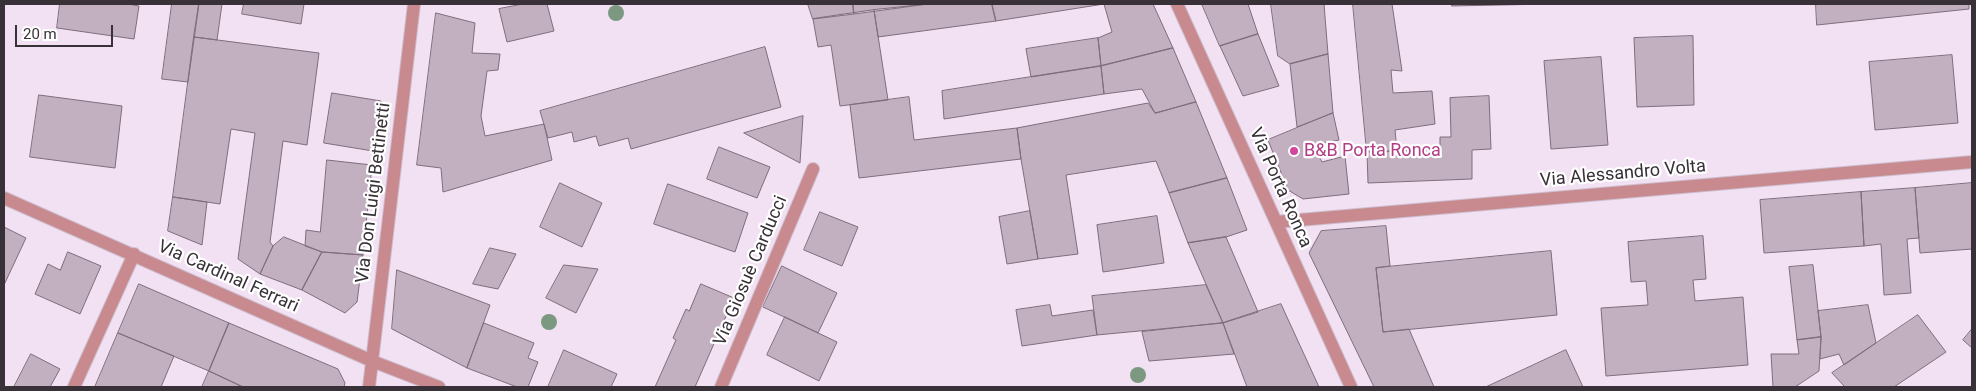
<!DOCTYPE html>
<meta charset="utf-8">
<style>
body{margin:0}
#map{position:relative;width:1976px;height:391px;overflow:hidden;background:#f2e1f3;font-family:Roboto,sans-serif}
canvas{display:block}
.frame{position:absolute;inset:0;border:5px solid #383138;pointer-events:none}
.scale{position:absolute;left:15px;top:25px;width:98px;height:22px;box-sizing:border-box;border:2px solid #383138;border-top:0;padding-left:6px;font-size:15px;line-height:18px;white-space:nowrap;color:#383138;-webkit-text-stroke:4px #fff;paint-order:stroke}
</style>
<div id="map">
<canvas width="1976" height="391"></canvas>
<div class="frame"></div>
<div class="scale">20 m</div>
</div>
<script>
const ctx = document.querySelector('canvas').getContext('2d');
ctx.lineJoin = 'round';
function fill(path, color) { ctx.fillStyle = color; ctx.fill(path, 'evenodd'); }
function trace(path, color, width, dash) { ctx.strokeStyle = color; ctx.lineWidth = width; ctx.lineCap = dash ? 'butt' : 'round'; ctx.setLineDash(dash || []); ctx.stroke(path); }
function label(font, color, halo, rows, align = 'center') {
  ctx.font = font + ' Roboto,sans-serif'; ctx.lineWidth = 4.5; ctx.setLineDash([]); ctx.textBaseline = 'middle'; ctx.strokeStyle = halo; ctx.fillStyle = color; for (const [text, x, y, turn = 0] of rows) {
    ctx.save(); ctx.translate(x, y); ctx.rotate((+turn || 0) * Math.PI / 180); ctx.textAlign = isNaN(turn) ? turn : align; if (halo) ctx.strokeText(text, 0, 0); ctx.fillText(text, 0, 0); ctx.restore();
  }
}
const building = new Path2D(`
 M 60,4 L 128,4 L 139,6 L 134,39 L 57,28 Z
 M 172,4 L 199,4 L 188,82 L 162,79 Z
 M 199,4 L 222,4 L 217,40 L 194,37 Z
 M 244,4 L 304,4 L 301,24 L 242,14 Z
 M 523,4 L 547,4 L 554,31 L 507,42 L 499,9 Z
 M 808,4 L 853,4 L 854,14 L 813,19 Z
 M 853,4 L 928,4 L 854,14 Z
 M 928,4 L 992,4 L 996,21 L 878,37 L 874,10 Z
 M 992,4 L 1153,4 L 1173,48 L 1101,66 L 1098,38 L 1112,32 L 1104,4 L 996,21 Z
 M 1202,4 L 1248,4 L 1258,34 L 1220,46 Z
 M 1271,4 L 1324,4 L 1328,54 L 1290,64 L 1278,56 Z
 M 1353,4 L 1392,4 L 1402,71 L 1391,70 L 1393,93 L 1432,91 L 1435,124 L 1395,130 L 1397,151 L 1367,152 Z
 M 1452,4 L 1549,4 L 1452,6 Z
 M 1816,4 L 1969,4 L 1969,9 L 1817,25 Z
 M 874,10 L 888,100 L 840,106 L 831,45 L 818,47 L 813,19 Z
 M 436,13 L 475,23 L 472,53 L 500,54 L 498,70 L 487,71 L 481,116 L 485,136 L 544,124 L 552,160 L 443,192 L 441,168 L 417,165 Z
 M 1258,34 L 1279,86 L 1243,96 L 1220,46 Z
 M 1693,36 L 1694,105 L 1637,107 L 1634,38 Z
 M 194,37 L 319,53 L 307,145 L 283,141 L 270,242 L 273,246 L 260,274 L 238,259 L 255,133 L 231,129 L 220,204 L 173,197 Z
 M 1098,38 L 1101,66 L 1031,77 L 1026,49 Z
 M 765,47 L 781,107 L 631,149 L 628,138 L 599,146 L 596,136 L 574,142 L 572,132 L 548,138 L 540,111 Z
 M 1173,48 L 1196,102 L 1155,113 L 1142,89 L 1104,94 L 1101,66 Z
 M 1328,54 L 1333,113 L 1297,127 L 1290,64 Z
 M 1952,55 L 1958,123 L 1875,130 L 1869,62 Z
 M 1601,57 L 1608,145 L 1551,149 L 1544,61 Z
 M 1101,66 L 1104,94 L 944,119 L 942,91 Z
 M 332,93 L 381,101 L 373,151 L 324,143 Z
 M 39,95 L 122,106 L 115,168 L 30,157 Z
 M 1489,96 L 1491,149 L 1472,150 L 1472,179 L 1368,183 L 1367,152 L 1440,149 L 1440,137 L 1451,137 L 1450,98 Z
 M 909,97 L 914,140 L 1017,128 L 1021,159 L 859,178 L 850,105 Z
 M 1196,102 L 1227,178 L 1169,193 L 1156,161 L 1066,175 L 1078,254 L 1038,259 L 1021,159 L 1017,128 L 1148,103 L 1155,113 Z
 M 1333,113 L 1339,140 L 1313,145 L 1322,162 L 1345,156 L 1349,194 L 1303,199 L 1288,190 L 1268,140 Z
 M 803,116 L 800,163 L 744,133 Z
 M 719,147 L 770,167 L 757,198 L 707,179 Z
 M 327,160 L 372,165 L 363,255 L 322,252 L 305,246 L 306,230 L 320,232 Z
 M 1227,178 L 1247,230 L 1226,237 L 1188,243 L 1169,193 Z
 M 560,183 L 602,203 L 582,247 L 540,227 Z
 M 1972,183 L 1972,249 L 1920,253 L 1915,188 Z
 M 668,184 L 748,213 L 735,252 L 654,224 Z
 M 1915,188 L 1919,238 L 1907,239 L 1911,293 L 1884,295 L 1881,244 L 1864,246 L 1861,192 Z
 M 1861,192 L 1864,246 L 1764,253 L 1760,200 Z
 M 173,197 L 207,202 L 202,245 L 168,231 Z
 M 1030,211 L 1038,259 L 1007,264 L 999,217 Z
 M 820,212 L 858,227 L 842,266 L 804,250 Z
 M 1157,216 L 1164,263 L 1103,272 L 1097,225 Z
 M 1386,226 L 1390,266 L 1376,268 L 1383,332 L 1409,329 L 1434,387 L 1374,387 L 1309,253 L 1321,231 Z
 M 4,227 L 26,238 L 4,285 Z
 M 1703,236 L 1706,279 L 1693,280 L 1695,301 L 1743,297 L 1748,365 L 1606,376 L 1601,308 L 1648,305 L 1646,281 L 1631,282 L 1628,242 Z
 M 284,237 L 322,252 L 302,290 L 260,274 L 273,246 Z
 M 1226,237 L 1258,312 L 1223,323 L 1188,243 Z
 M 490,248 L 516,254 L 498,289 L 473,284 Z
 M 1551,251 L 1557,315 L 1383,332 L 1376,268 Z
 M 68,252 L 101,266 L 80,314 L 35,294 L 48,264 L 60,270 Z
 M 322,252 L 363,255 L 357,302 L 345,313 L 302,290 Z
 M 564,265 L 598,269 L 576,313 L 546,298 Z
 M 1813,265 L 1821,337 L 1797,340 L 1789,267 Z
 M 782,266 L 837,293 L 818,333 L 763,307 Z
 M 397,270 L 490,305 L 467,368 L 392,329 Z
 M 139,284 L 229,323 L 209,371 L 118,333 Z
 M 701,284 L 734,298 L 695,387 L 655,387 L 676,340 L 673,338 L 686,309 L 689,311 Z
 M 1206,285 L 1223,323 L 1097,335 L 1092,296 Z
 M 1281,304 L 1319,387 L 1247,387 L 1223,323 Z
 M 1050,305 L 1052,316 L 1093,310 L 1097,335 L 1022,346 L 1016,310 Z
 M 1868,305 L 1876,343 L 1844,365 L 1839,354 L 1820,359 L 1821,337 L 1818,311 Z
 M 1918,315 L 1946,352 L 1894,387 L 1845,387 L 1832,373 Z
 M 785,317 L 837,342 L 819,381 L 767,355 Z
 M 229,323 L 338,369 L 345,383 L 344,387 L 243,387 L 209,371 Z
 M 484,323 L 534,343 L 528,358 L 538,362 L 528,387 L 517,387 L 467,368 Z
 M 1223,323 L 1234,354 L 1149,361 L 1142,332 Z
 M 1972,329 L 1972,348 L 1963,340 Z
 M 118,333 L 174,356 L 161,387 L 95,387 Z
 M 1821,337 L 1819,371 L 1795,387 L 1773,387 L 1771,354 L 1799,354 L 1797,340 Z
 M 564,350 L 617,374 L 611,387 L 548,387 Z
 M 1566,350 L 1583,387 L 1486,387 Z
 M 31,354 L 60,369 L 50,387 L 14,387 Z
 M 209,371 L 243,387 L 202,387 Z`);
const street = new Path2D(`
 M 1177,4 L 1351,387
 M 4,198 L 372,361 L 439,387
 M 1276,222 L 1972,162
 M 74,387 L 134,254
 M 369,387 L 414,4
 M 721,387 L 813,169`);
const trees = [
 [616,13],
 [549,322],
 [1138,375]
];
const markers = [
 [1294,151,5,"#d1479c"]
];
const hotelNames = [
 ["B&B Porta Ronca",1304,151]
];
const streetNames = [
 ["Via Alessandro Volta",1623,174,-5],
 ["Via Porta Ronca",1280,188,66],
 ["Via Don Luigi Bettinetti",374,193,-83],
 ["Via Giosuè Carducci",751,271,-67],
 ["Via Cardinal Ferrari",228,277,24]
];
fill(building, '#c2b0c1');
trace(building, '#7e6d7d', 1);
trace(street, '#cdbece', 14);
trace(street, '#c88a8f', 12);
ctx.fillStyle = '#7c9880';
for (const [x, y] of trees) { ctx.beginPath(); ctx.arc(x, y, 8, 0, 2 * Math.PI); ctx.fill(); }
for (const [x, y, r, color] of markers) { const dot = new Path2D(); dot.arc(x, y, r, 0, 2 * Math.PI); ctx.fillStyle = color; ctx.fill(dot); trace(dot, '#fff', 2); }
label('18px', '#b23c85', '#fff', hotelNames, 'left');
label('18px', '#383138', '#fff', streetNames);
</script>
